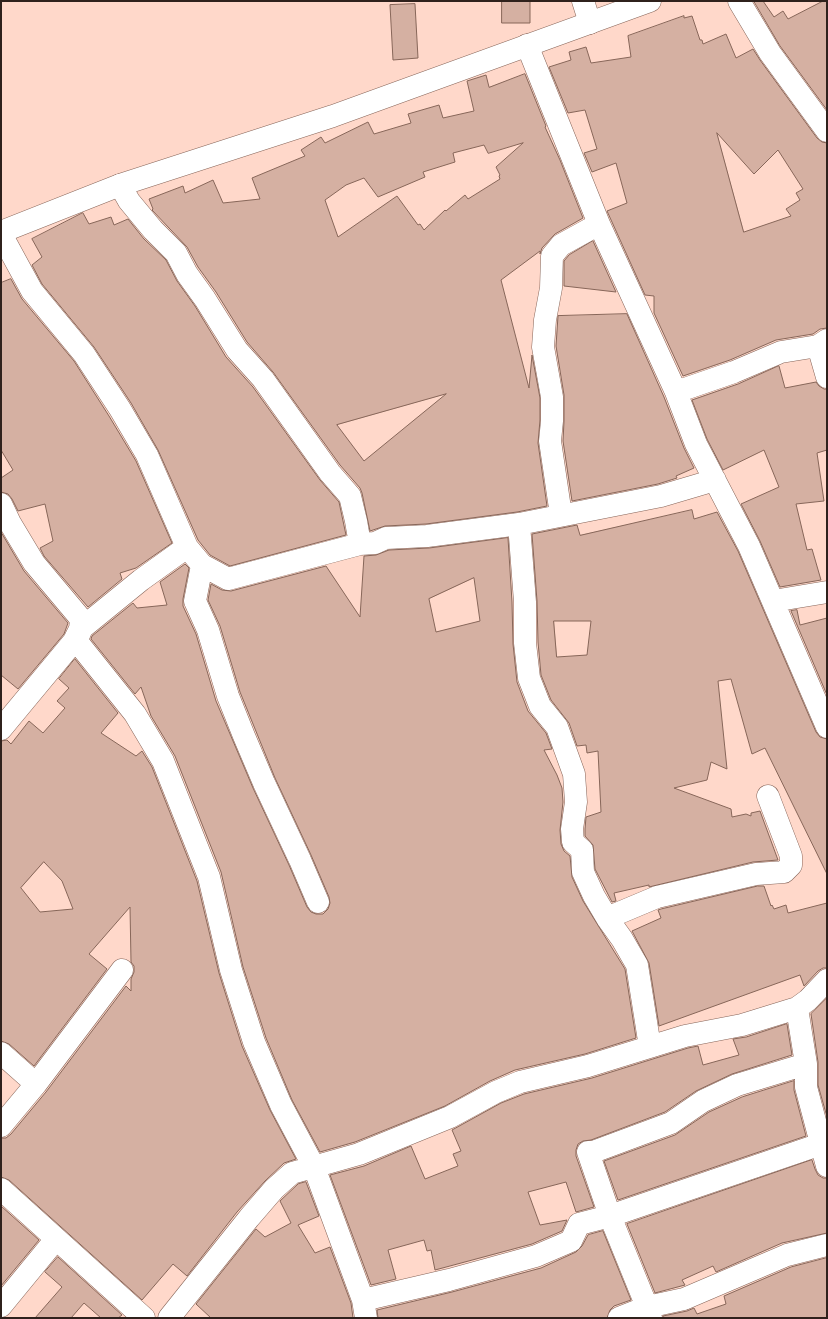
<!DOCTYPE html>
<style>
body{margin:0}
#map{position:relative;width:828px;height:1319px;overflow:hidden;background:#ffd8ca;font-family:Montserrat,sans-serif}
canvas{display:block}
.frame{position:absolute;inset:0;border:2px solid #2f211c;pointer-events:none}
</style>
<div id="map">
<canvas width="828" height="1319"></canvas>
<div class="frame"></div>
</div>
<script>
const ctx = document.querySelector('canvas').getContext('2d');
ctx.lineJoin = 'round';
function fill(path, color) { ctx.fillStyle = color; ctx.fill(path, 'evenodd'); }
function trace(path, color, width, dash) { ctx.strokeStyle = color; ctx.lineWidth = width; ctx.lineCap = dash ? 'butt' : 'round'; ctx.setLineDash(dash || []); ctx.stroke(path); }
const building = new Path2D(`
 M 502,1 L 530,1 L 530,23 L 502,23 Z
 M 754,1 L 763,1 L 774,17 L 783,11 L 788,19 L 823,1 L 827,1 L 827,110 L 780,46 Z
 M 415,4 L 418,58 L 393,60 L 390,5 Z
 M 684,16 L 684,18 L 692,16 L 700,40 L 702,40 L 703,44 L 726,34 L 736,58 L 753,49 L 760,60 L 817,138 L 822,142 L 827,143 L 827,328 L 820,329 L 813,334 L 776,340 L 730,360 L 683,376 L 654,313 L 654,296 L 645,295 L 607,211 L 627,203 L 616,163 L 592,172 L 584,153 L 597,149 L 585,110 L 568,113 L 549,67 L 571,60 L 569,52 L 586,47 L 591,63 L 631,57 L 628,36 ZM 717,133 L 754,174 L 778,150 L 803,189 L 796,193 L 800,200 L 786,209 L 791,216 L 744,232 Z
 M 525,74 L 546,126 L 545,127 L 560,160 L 583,218 L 555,234 L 542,248 L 540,254 L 540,251 L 501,280 L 529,388 L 532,355 L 540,398 L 540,420 L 538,443 L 547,506 L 517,512 L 426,524 L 385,526 L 370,531 L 362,493 L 360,488 L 340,465 L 273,372 L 247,342 L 216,292 L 198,267 L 187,247 L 152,210 L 153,209 L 149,199 L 183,186 L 185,193 L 213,180 L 223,203 L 260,199 L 252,178 L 305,156 L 301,150 L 321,137 L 325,143 L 368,122 L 374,134 L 411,123 L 408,114 L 439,105 L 443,118 L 474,111 L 467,81 L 486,75 L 489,87 ZM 523,143 L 496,167 L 500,175 L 499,176 L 500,179 L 468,199 L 465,195 L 446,211 L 445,210 L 424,230 L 420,224 L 418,225 L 397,196 L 338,237 L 325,200 L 346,185 L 364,178 L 378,197 L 425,177 L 423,172 L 455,162 L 453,153 L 484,145 L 488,153 ZM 446,394 L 364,461 L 337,425 Z
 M 83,213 L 89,224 L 111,217 L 114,225 L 128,219 L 144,239 L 166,260 L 177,281 L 195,306 L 226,357 L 253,387 L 320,480 L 339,502 L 346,535 L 230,566 L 210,555 L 198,540 L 158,450 L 131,403 L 94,347 L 42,284 L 32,265 L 42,257 L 32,239 Z
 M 593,241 L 616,292 L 564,286 L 564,261 L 569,255 Z
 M 11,279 L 22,299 L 74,361 L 109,416 L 136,461 L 172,543 L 136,568 L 120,573 L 122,579 L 88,607 L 44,556 L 40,548 L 53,541 L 45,504 L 18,511 L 12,499 L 8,494 L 1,492 L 1,478 L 13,470 L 1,450 L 1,283 Z
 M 627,314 L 664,397 L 684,448 L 694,468 L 676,476 L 677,478 L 658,484 L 572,501 L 563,441 L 564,421 L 564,395 L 556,346 L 558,316 Z
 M 779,366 L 785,388 L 816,382 L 819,386 L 824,389 L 827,389 L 827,450 L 817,453 L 824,501 L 796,504 L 807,550 L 812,549 L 821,580 L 780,587 L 760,541 L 741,504 L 779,487 L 764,450 L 723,470 L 707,439 L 692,400 L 738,384 Z
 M 692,510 L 694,519 L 717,512 L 738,551 L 816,732 L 820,737 L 827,739 L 827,874 L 765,748 L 752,754 L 731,679 L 718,681 L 727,769 L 711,762 L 707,780 L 674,788 L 731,809 L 732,817 L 746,814 L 751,816 L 751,813 L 760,811 L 778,860 L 753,862 L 649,887 L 649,885 L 614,893 L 616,901 L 612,902 L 595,869 L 593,845 L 585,836 L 585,829 L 586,817 L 601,812 L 598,751 L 587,753 L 586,745 L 577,746 L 569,723 L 551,700 L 541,675 L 538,642 L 537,601 L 532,534 L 577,525 L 580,535 ZM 554,621 L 591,621 L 587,655 L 557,657 Z
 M 1,532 L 24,571 L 68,623 L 64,634 L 18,689 L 1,675 Z
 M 508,538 L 512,602 L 513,644 L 517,682 L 528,711 L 546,733 L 552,749 L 544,750 L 557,775 L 562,788 L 563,802 L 560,830 L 561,844 L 564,851 L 570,856 L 572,877 L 583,901 L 625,969 L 636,1038 L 585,1054 L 515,1070 L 490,1081 L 445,1106 L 355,1142 L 320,1152 L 292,1100 L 266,1038 L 243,967 L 221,872 L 175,756 L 151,716 L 141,687 L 135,694 L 91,639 L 92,636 L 133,603 L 137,608 L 167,605 L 160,582 L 185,564 L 189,568 L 183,599 L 183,606 L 196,634 L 216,701 L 253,788 L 289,865 L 307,907 L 311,912 L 316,914 L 323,914 L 328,909 L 330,903 L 329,897 L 311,855 L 275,778 L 240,692 L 220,626 L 208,600 L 211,584 L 222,590 L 231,591 L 326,566 L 360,617 L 364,556 L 376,555 L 389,550 L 429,548 ZM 474,578 L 480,621 L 436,632 L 429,599 Z
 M 797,610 L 800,625 L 827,618 L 827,695 L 791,611 Z
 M 75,659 L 118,713 L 101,733 L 136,756 L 142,751 L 152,767 L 197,881 L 219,973 L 242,1046 L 270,1110 L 296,1159 L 284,1163 L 265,1181 L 237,1212 L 187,1276 L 173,1264 L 142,1300 L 9,1180 L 1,1177 L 1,1138 L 6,1138 L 11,1134 L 46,1092 L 126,986 L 131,991 L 131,979 L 134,972 L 134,966 L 131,962 L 130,907 L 89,954 L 107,969 L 34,1066 L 9,1044 L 1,1041 L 1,741 L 7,740 L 11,744 L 29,721 L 43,733 L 65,708 L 57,701 L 69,688 L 59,679 ZM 44,862 L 62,881 L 73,909 L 40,912 L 21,888 Z
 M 758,886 L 764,886 L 771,906 L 772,905 L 774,909 L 786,905 L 788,913 L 827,903 L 827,968 L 823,968 L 818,971 L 804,986 L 800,975 L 659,1026 L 649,963 L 632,931 L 661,918 L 658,910 L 661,909 Z
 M 827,998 L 827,1117 L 818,1085 L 818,1062 L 811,1014 Z
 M 787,1024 L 792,1055 L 732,1074 L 696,1091 L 665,1112 L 591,1140 L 583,1141 L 578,1144 L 576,1150 L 576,1156 L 594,1207 L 576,1212 L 566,1182 L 528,1192 L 540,1225 L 567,1220 L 562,1231 L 532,1244 L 435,1270 L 431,1250 L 427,1251 L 424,1240 L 388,1250 L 396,1279 L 371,1285 L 330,1175 L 364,1166 L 411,1146 L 425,1179 L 458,1166 L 453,1154 L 461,1151 L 452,1130 L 501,1103 L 524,1094 L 592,1078 L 688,1048 L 698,1046 L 703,1065 L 739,1055 L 733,1039 L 746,1037 Z
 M 794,1081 L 794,1090 L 806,1136 L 618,1200 L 604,1161 L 675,1135 L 709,1112 L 742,1097 Z
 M 812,1160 L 815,1169 L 818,1175 L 823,1178 L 827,1178 L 827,1233 L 782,1243 L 716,1272 L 713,1266 L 682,1280 L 685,1285 L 655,1293 L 627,1224 Z
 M 306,1182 L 319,1216 L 298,1225 L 315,1253 L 330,1247 L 351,1303 L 353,1318 L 211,1318 L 196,1304 L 256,1229 L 265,1237 L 291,1223 L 280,1201 L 298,1184 Z
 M 1,1206 L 39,1240 L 1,1286 Z
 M 603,1231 L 631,1300 L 614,1306 L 610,1310 L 607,1318 L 378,1318 L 377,1310 L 452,1292 L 541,1268 L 576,1252 L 582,1246 L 588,1235 Z
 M 58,1257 L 122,1315 L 118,1318 L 101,1318 L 84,1303 L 71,1318 L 35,1318 L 62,1287 L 45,1272 Z
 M 827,1258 L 827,1318 L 663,1318 L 663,1316 L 687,1311 L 694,1308 L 697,1314 L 726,1304 L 724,1296 L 791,1267 Z`);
const minor = new Path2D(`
 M 583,1 L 590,23
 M 739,1 L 770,53 L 827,131
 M 527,45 L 599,224 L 676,392 L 696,444 L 749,546 L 827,727
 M 120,185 L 129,201 L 153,230 L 176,253 L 187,274 L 205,299 L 237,350 L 263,379 L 330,473 L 350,496 L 356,521 L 360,544
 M 1,234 L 32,291 L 84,354 L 120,409 L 147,455 L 187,547 L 202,565 L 195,601 L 208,630 L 228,696 L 244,736 L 264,783 L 300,860 L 318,902
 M 818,346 L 827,377
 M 676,392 L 734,372 L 781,352 L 818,346 L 827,340
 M 1,504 L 10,523 L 34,563 L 81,619 L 80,629 L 75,639 L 135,714 L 163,761 L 209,877 L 231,970 L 254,1042 L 281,1105 L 314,1167 L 363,1300 L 366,1318
 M 561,515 L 550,441 L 552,421 L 552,397 L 543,347 L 545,320 L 551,288 L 552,256 L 561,245 L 599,224
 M 519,524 L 525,602 L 525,643 L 529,678 L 540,706 L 557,727 L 574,774 L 576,802 L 572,829 L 573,842 L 582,850 L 583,872 L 594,896 L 607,918 L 622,939 L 637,965 L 650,1047
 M 202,565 L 228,579 L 360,544 L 375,543 L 386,538 L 427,536 L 519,524 L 661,496 L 715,480
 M 773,601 L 827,592
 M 1,729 L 79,635 L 82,628 L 141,580 L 187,547
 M 607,918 L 657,897 L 756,874 L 784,872 L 791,865 L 791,856 L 768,796
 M 827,980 L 808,1000 L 797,1008 L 806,1064 L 806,1087 L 827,1166
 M 1,1053 L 36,1084
 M 1,1126 L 36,1084 L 122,970
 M 1,1189 L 144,1318
 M 363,1300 L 449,1280 L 536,1256 L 571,1241 L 579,1224 L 610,1216 L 821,1144
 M 1,1306 L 56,1239
 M 169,1318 L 249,1218 L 274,1189 L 292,1173 L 359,1154 L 450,1117 L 496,1092 L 520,1082 L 588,1066 L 685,1036 L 742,1025 L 797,1008
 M 619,1318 L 647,1307 L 684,1299 L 787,1255 L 827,1245
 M 651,1318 L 647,1307 L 610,1216 L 588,1152 L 593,1152 L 671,1123 L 703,1101 L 737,1085 L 806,1064`);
const tertiary = new Path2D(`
 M 1,232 L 120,185 L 333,116 L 650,1`);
fill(building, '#d5b0a2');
trace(building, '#876659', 1);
trace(minor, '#876559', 23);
trace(tertiary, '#876559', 23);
trace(minor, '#fff', 22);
trace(tertiary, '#fff', 22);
</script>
